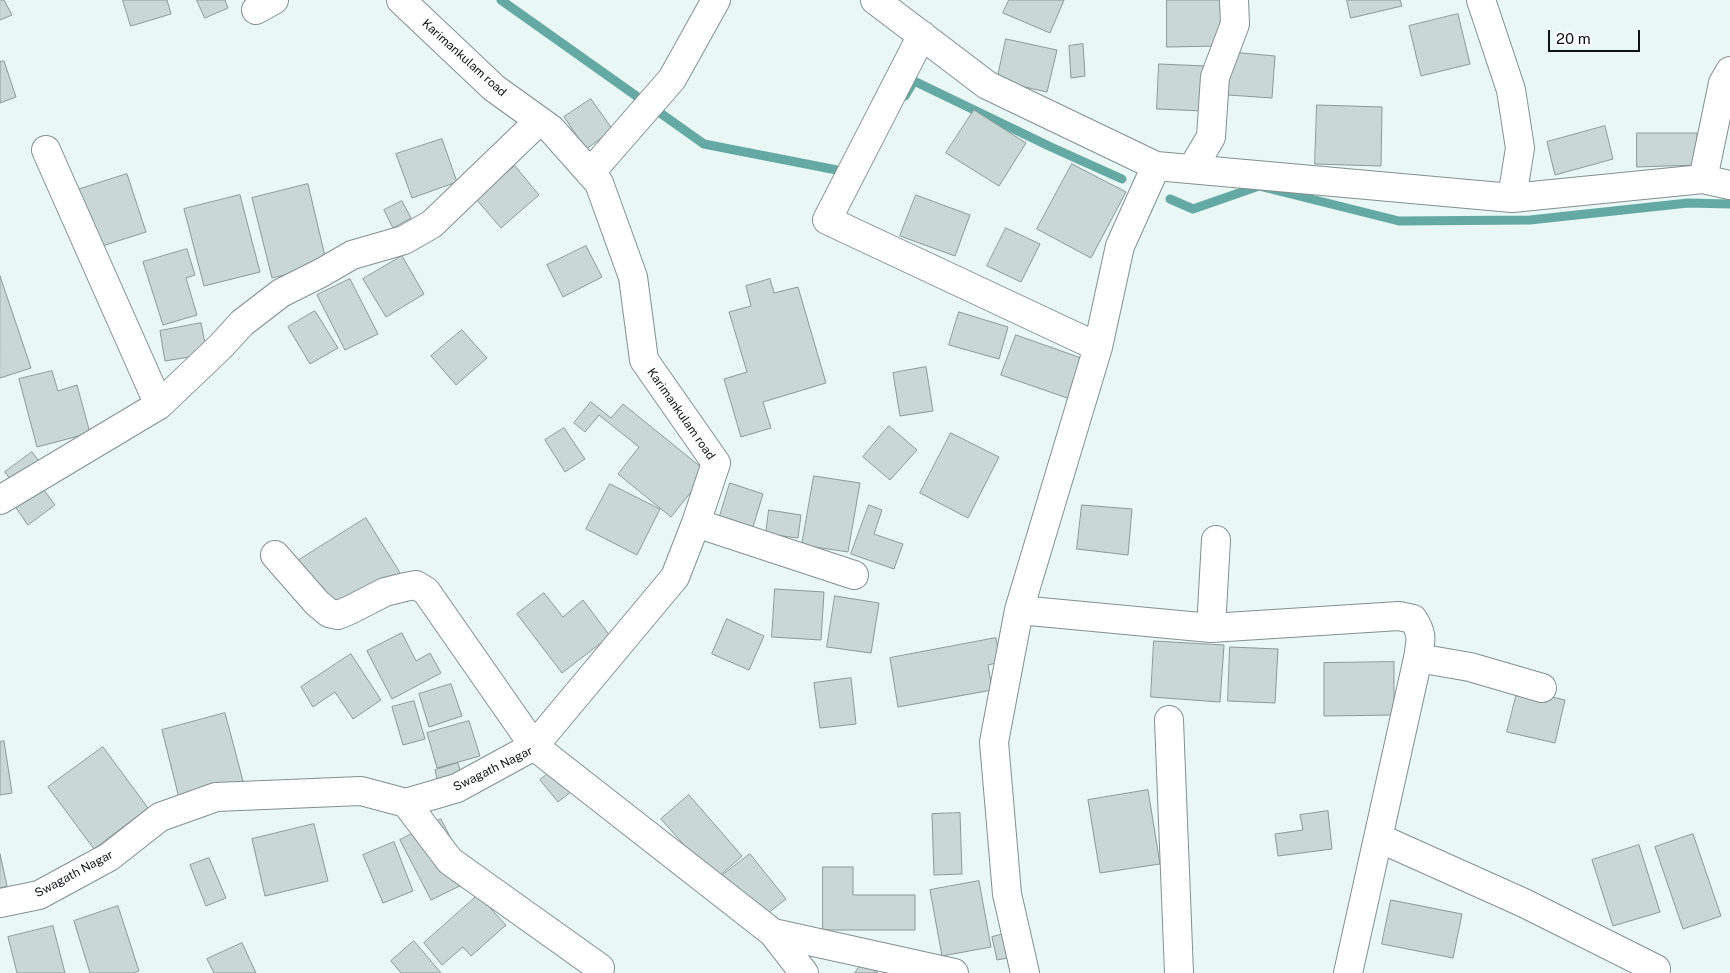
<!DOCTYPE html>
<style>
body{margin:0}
#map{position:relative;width:1730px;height:973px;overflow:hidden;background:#e9f7f5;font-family:"Public Sans",sans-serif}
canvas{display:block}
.scale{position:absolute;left:1548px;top:30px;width:92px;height:22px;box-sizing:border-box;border:2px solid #0e1313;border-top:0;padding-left:6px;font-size:15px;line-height:18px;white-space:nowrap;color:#0e1313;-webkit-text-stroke:4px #fff;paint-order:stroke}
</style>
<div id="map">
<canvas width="1730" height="973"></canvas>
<div class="scale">20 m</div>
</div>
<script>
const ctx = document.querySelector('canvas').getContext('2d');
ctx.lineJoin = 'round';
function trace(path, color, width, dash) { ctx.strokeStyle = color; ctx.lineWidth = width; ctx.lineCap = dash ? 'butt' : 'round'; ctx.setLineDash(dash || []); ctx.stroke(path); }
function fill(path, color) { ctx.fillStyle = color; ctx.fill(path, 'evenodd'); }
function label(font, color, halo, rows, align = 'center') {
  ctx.font = font + ' "Public Sans",sans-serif'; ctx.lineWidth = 5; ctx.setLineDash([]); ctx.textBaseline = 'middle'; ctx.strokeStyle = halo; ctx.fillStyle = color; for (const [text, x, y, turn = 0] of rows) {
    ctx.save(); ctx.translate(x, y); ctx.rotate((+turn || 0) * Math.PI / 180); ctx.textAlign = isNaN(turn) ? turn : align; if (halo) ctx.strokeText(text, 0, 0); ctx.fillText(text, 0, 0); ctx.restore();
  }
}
const stream = new Path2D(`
 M 501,0 L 704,144 L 847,172
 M 905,96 L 914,81 L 1051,147 L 1122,179
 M 1170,199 L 1193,209 L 1259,186 L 1399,221 L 1530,220 L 1688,203 L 1730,204`);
const building = new Path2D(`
 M 0,0 L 4,0 L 12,15 L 0,20 Z
 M 123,0 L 167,0 L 171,14 L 131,26 Z
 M 197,0 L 225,0 L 228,8 L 205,18 Z
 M 1009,0 L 1064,0 L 1050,33 L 1003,13 Z
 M 1167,0 L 1221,0 L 1222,46 L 1167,47 Z
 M 1347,0 L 1400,0 L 1402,6 L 1351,18 Z
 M 1458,14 L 1470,64 L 1421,76 L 1409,26 Z
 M 1006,39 L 1057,50 L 1047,92 L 997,81 Z
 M 1083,44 L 1085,76 L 1071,78 L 1069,46 Z
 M 1231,52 L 1275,56 L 1272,98 L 1228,95 Z
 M 4,61 L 16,97 L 0,103 L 0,62 Z
 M 1159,64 L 1206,66 L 1203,111 L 1157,109 Z
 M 591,99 L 613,130 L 586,149 L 564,117 Z
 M 1317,105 L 1382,107 L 1381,166 L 1315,164 Z
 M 974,110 L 1026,143 L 999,186 L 946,153 Z
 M 1605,126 L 1613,159 L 1555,175 L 1547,142 Z
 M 1637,133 L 1697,133 L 1697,165 L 1637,167 Z
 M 442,139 L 457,182 L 412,198 L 396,154 Z
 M 1072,164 L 1126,192 L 1091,258 L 1037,229 Z
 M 515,166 L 539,195 L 501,228 L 476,199 Z
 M 127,174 L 146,232 L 96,248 L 77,190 Z
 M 308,184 L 327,265 L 272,278 L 252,198 Z
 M 240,195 L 260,272 L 204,286 L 184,209 Z
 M 916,195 L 970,215 L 955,256 L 900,236 Z
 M 402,201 L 411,218 L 393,228 L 384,210 Z
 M 1006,228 L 1040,244 L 1021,282 L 987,266 Z
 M 586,246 L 602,277 L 563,297 L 547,265 Z
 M 187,249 L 195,275 L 186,278 L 197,315 L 163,325 L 143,262 Z
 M 402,256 L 424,294 L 386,317 L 363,279 Z
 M 0,276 L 31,368 L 0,378 Z
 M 350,279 L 378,334 L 345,350 L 317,295 Z
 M 770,279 L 774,293 L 798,287 L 826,383 L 763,402 L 771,428 L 741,437 L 724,379 L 747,372 L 729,312 L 751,306 L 746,286 Z
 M 315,311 L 338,348 L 310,364 L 288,327 Z
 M 959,312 L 1008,327 L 999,359 L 949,345 Z
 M 201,323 L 207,354 L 165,361 L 160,331 Z
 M 462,330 L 487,358 L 456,385 L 431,356 Z
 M 1016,335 L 1084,359 L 1070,399 L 1001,375 Z
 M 926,367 L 933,411 L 900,416 L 893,373 Z
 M 52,371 L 58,391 L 77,385 L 90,433 L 37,447 L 19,379 Z
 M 591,402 L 611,418 L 623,404 L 707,472 L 671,517 L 618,474 L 639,447 L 599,415 L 585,432 L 574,423 Z
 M 889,426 L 917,450 L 890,480 L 863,457 Z
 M 564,428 L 585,459 L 565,472 L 545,440 Z
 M 951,433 L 999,457 L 968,518 L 920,493 Z
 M 32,452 L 47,472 L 19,492 L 5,472 Z
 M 814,476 L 860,483 L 848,552 L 802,545 Z
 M 730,483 L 763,494 L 752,530 L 719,519 Z
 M 610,484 L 660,509 L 637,555 L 586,529 Z
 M 41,486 L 55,505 L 28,525 L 14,505 Z
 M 869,505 L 882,510 L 874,534 L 903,544 L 894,569 L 851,554 Z
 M 1082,505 L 1132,509 L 1128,555 L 1077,549 Z
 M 769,510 L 801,515 L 798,538 L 766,534 Z
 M 366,518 L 407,584 L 340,626 L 299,560 Z
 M 775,589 L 824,592 L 821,640 L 772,637 Z
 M 544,593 L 563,617 L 583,600 L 610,636 L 562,673 L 517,614 Z
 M 835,596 L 879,603 L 871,653 L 827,647 Z
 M 727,619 L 764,636 L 749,670 L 712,654 Z
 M 402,633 L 416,661 L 430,653 L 441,673 L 392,699 L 367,651 Z
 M 996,638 L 1000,662 L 988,665 L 992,690 L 898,707 L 890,658 Z
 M 1154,641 L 1224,645 L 1220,702 L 1151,697 Z
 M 1230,647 L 1278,649 L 1275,703 L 1228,701 Z
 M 351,654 L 381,700 L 353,719 L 335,692 L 313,707 L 301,687 Z
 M 1394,662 L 1394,715 L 1324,716 L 1324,663 Z
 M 851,678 L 856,724 L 820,728 L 814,683 Z
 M 451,684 L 462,716 L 429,727 L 419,694 Z
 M 1518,689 L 1565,700 L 1555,743 L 1507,732 Z
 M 414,701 L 425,739 L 403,745 L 392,707 Z
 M 225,713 L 243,781 L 179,798 L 162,730 Z
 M 469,721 L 480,756 L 437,768 L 427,733 Z
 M 4,741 L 12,793 L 0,795 L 0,742 Z
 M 103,747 L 148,808 L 94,849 L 48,787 Z
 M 458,763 L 463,780 L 439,787 L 435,770 Z
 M 554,769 L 572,791 L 558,802 L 540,780 Z
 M 1148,790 L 1160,864 L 1100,873 L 1088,800 Z
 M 689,795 L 742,856 L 715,880 L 661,819 Z
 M 1328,811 L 1332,849 L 1278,856 L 1275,834 L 1303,830 L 1300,815 Z
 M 960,813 L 962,874 L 934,875 L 932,814 Z
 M 441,819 L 472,880 L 431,900 L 400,840 Z
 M 314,824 L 328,881 L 265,896 L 252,839 Z
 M 1693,834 L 1721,916 L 1683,929 L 1655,847 Z
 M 394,842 L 413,891 L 383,903 L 363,855 Z
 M 1639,845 L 1660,912 L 1613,926 L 1592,860 Z
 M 0,854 L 7,886 L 0,888 Z
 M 750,854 L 786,899 L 759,920 L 723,875 Z
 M 209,858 L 226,898 L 206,906 L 190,865 Z
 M 823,867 L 853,867 L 853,895 L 915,895 L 915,930 L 823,930 Z
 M 979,881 L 991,947 L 942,956 L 930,890 Z
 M 478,895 L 506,925 L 471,956 L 463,947 L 442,965 L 424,943 Z
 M 1391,900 L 1462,914 L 1453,958 L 1382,944 Z
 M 118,906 L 139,971 L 133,973 L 90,973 L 74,921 Z
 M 53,926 L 65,973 L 17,973 L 8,937 Z
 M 1008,933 L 1013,957 L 997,960 L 992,937 Z
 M 414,941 L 441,973 L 401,973 L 391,961 Z
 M 242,943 L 256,973 L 214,973 L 207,959 Z
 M 862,963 L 878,973 L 855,973 Z`);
const minor = new Path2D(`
 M 875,0 L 987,85 L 1156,166 L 1512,198 L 1703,179 L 1730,185
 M 1481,0 L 1511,90 L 1520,148 L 1512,198
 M 256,10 L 274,0
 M 922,35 L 827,220 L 1098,347
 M 46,150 L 159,405
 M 1192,169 L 1211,137 L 1215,77 L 1235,24 L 1234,0
 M 590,173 L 672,79 L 716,0
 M 1703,179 L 1723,83 L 1730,71
 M 0,500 L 159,405 L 221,346 L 242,323 L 281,293 L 321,273 L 352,255 L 404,240 L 432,224 L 539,121
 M 696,523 L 854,575
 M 1216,540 L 1211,628 L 1399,616 L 1413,619 C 1423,634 1421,640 1418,658 L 1348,973
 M 275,555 L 317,603 L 329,613 L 338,615 L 350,610 L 385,592 L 405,587 L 416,585 L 426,591 L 534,746 L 675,577 L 696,523 L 716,463 L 644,360 L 633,277 L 599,183 L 551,129 L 494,88 L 401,0
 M 1019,610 L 1211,628
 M 1418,658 L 1470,667 L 1542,688
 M 1169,720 L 1179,973
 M 406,803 L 450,861 L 600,968
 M 1379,838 L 1524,903 L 1656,969
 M 0,903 L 39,895 L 109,857 L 160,817 L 216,797 L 361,791 L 406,803 L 457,788 L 534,746 L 773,933 L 804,973
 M 773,933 L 954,973
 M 1025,973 L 1007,894 L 994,742 L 1019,610 L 1098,347 L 1120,246 L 1156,166`);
const streetNames = [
 ["Karimankulam road",464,58,42],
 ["Karimankulam road",681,414,55],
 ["Swagath Nagar",493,769,-26],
 ["Swagath Nagar",74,874,-28]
];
trace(stream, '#65a9a4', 9);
fill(building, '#c9d7d5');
trace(building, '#8c9998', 1);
trace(minor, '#83908e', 30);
trace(minor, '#fff', 28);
label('12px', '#0e1313', '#fff', streetNames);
</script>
